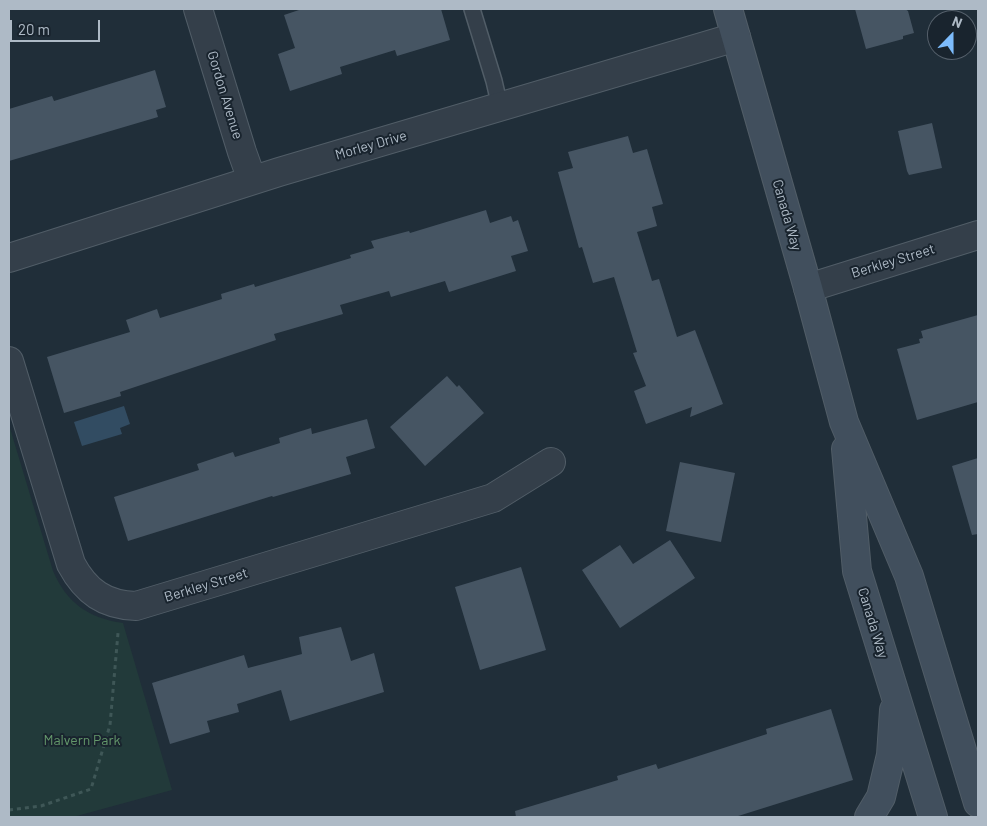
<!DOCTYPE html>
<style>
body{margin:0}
#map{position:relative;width:987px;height:826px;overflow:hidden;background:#202e39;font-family:Barlow,sans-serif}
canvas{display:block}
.frame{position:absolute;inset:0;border:10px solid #aebac6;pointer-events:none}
.north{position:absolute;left:927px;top:10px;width:50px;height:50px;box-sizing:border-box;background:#19242e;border:1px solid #55606b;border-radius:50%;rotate:22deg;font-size:14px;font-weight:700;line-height:20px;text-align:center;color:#aebac6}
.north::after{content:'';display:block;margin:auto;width:18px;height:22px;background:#7dbcfc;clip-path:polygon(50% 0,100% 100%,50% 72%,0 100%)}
.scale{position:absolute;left:10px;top:20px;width:90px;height:22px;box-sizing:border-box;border:2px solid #aebac6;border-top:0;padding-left:6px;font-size:15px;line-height:18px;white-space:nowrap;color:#aebac6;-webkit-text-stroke:4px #19242e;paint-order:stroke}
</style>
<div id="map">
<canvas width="987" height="826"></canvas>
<div class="frame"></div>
<div class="north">N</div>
<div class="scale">20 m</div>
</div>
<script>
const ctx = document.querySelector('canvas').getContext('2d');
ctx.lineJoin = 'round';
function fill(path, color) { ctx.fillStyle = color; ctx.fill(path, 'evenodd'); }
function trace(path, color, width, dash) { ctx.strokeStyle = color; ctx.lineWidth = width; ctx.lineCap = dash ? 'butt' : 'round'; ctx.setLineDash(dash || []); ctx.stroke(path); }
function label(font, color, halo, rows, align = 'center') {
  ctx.font = font + ' Barlow,sans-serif'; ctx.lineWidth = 4; ctx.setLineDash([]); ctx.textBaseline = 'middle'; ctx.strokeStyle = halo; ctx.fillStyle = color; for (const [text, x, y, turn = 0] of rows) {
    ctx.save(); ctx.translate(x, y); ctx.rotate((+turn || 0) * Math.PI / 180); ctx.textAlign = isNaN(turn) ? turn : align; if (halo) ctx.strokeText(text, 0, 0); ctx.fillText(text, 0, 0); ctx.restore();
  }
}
const green = new Path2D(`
 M 9,425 L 53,571 C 67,603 88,618 123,623 L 172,790 L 73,817 L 9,817 Z`);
const water = new Path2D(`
 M 124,406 L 130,424 L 120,428 L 122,434 L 82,446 L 74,422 Z`);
const building = new Path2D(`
 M 302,9 L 441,9 L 450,40 L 397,56 L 395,50 L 340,67 L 342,74 L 290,91 L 278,54 L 295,48 L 284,15 Z
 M 855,9 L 905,9 L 908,11 L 914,33 L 903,36 L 903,39 L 866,49 Z
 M 155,70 L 166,107 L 156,110 L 158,117 L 9,161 L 9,109 L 52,96 L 54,101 Z
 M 932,123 L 942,168 L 909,175 L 907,171 L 898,131 Z
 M 628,136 L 633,153 L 647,149 L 663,204 L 652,207 L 657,226 L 637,232 L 652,281 L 659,279 L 677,337 L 695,330 L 723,404 L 690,417 L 692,407 L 646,424 L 634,391 L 646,386 L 633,353 L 637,352 L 614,277 L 593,283 L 582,247 L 579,248 L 558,172 L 573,168 L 568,152 Z
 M 486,210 L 490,223 L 511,216 L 513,222 L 518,220 L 528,251 L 511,256 L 516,271 L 449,292 L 445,281 L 391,297 L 389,291 L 340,305 L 343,314 L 274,334 L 276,340 L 120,392 L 121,396 L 64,413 L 47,357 L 130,332 L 126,320 L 157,309 L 160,318 L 222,299 L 221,294 L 254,284 L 255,287 L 351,258 L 350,255 L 374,248 L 371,241 L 409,231 L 410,233 Z
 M 978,315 L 978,402 L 917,420 L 897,349 L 920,343 L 919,339 L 923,338 L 921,331 Z
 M 447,376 L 457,387 L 459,385 L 484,413 L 425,466 L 390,427 Z
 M 367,419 L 375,448 L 346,457 L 351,474 L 273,497 L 272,496 L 128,541 L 114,497 L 199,470 L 197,464 L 233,452 L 235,457 L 280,443 L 279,438 L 311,428 L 312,434 Z
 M 978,458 L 978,534 L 972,535 L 952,466 Z
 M 680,462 L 735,473 L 721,542 L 666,531 Z
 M 670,540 L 695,578 L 620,628 L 582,570 L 620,545 L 633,564 Z
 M 521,567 L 546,650 L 480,670 L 455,587 Z
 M 341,627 L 351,661 L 374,653 L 384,692 L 290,721 L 281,690 L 237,704 L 239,712 L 207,721 L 210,732 L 170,744 L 152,683 L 244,655 L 248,668 L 302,654 L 299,637 Z
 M 831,709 L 853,780 L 735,817 L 516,817 L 515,811 L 618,780 L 617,776 L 656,764 L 658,769 L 767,734 L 766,729 Z`);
const path = new Path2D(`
 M 9,810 L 41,806 L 91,789 L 110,725 L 118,633`);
const service = new Path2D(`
 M 472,9 L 494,81 L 500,107`);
const minor = new Path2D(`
 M 198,9 L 242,152 L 252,180
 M 9,258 L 279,172 L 736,37
 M 808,288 L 978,235
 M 9,361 L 71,564 C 86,592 105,605 136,606 L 493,498 L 551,462`);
const secondary = new Path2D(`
 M 728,9 L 808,288 L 844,422 L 909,576 L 978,803
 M 846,449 L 857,571 L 933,817
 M 869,817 L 881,797 L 891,755 L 894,710`);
const streetNames = [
 ["Gordon Avenue",225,95,73],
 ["Morley Drive",371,145,-16],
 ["Canada Way",787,215,74],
 ["Berkley Street",893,261,-17],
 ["Berkley Street",206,585,-17],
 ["Canada Way",873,623,73]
];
const parkNames = [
 ["Malvern Park",82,740]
];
fill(green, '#223a3a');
fill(water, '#324c62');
fill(building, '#465563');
trace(service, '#515d67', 18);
trace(minor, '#515d67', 30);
trace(secondary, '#515d67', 30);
trace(path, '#3f5757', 3, [4, 4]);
trace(service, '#343f4a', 15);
trace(minor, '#343f4a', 28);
trace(secondary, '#414f5d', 28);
label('14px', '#aebac6', '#19242e', streetNames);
label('14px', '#64986b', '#19242e', parkNames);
</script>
